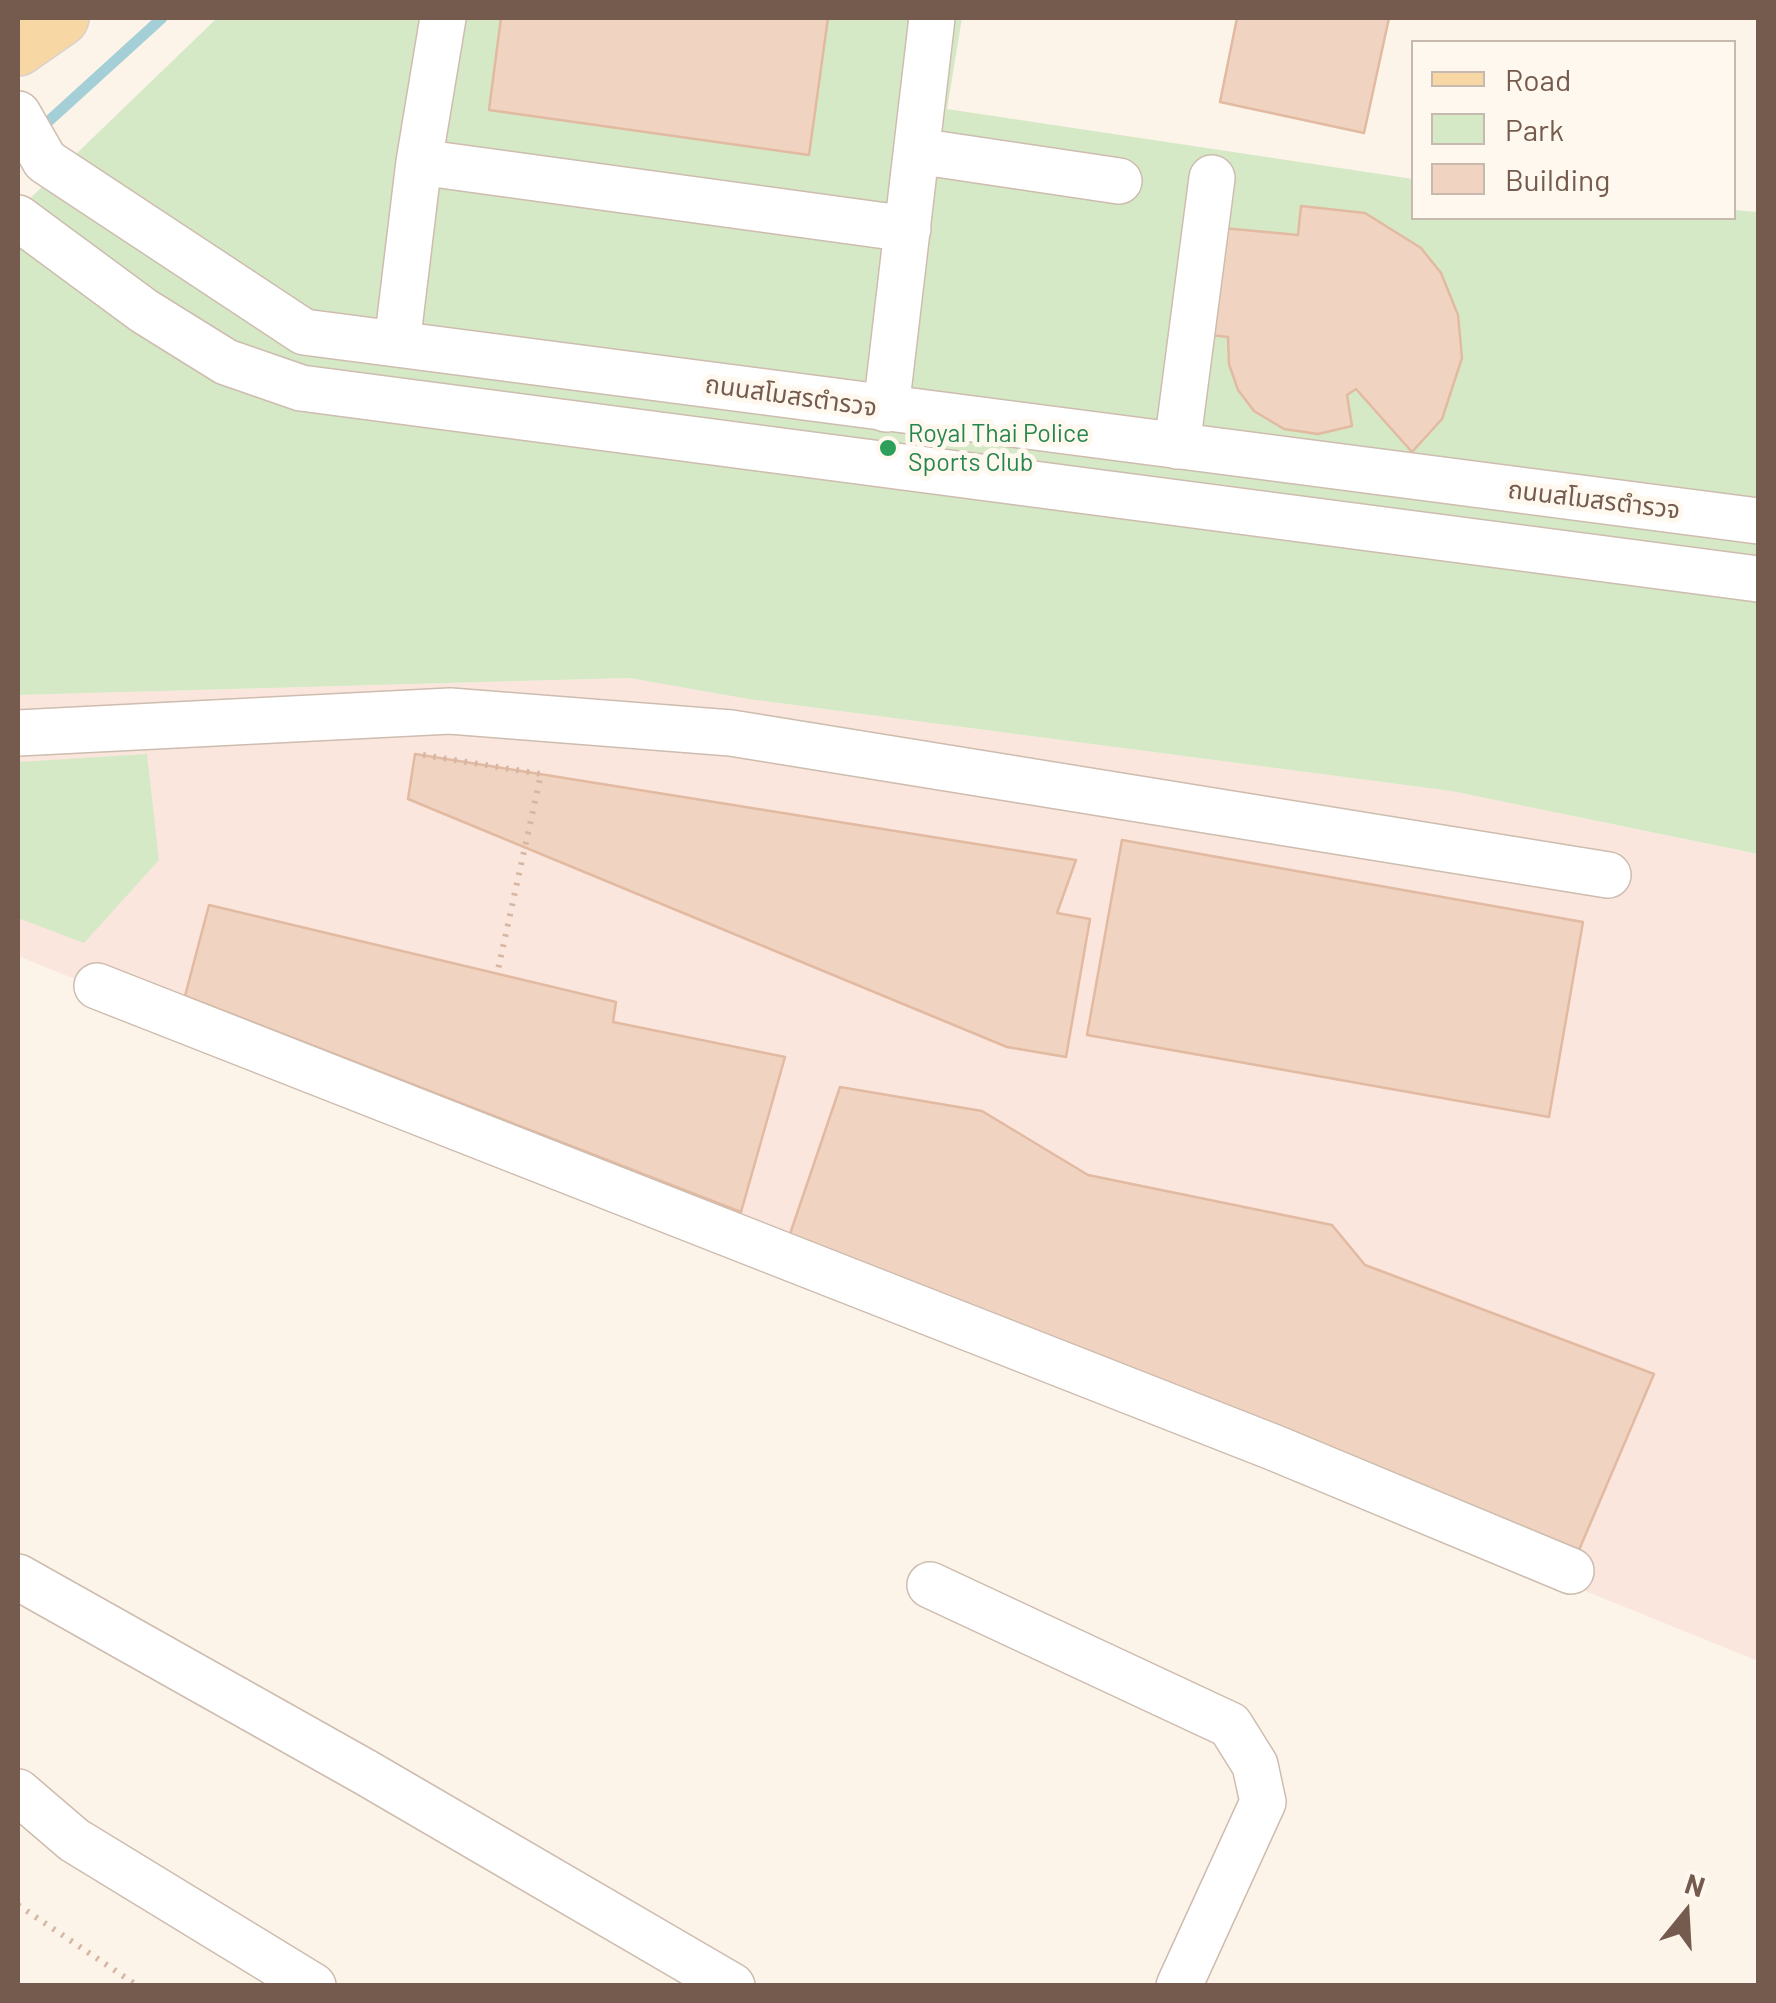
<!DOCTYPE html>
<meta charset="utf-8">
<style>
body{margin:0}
#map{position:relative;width:1776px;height:2003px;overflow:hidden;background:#fcf4e9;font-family:Barlow,sans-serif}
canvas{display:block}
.frame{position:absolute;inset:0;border:20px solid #755b4d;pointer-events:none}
.legend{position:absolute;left:1411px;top:40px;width:325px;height:180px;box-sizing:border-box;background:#fef8ef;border:2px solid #c7b9ae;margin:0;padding:12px 18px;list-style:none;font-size:30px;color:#755b4d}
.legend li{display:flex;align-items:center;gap:20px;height:50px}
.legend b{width:50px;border:2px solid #c7b9ae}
.north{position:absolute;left:1636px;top:1863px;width:100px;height:100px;-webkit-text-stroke:8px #fef8ef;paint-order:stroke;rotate:18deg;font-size:28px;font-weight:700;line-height:40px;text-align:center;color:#755b4d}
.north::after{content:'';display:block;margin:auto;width:35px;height:45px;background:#755b4d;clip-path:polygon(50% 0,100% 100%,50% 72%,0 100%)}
</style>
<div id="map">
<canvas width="1776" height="2003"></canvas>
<div class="frame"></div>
<ul class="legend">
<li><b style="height:12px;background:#f7d8a4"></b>Road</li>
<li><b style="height:28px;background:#d5e9c7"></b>Park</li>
<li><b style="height:28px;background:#f0d4c1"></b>Building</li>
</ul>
<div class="north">N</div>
</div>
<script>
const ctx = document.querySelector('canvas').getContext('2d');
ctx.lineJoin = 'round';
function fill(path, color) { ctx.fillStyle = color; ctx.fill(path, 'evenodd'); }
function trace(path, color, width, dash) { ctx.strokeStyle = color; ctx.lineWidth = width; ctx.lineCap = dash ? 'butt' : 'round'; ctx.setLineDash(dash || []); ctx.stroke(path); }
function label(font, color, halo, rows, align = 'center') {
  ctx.font = font + ' Barlow,"Noto Sans Thai",sans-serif'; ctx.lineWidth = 10; ctx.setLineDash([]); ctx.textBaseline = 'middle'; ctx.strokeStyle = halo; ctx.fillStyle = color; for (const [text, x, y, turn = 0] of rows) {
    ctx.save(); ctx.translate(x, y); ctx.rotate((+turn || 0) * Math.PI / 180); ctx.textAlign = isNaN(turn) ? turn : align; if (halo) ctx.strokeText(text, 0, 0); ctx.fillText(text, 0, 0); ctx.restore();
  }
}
const commercial = new Path2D(`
 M 629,678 L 748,699 L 1451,791 L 1758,854 L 1758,1661 L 18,956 L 18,695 Z`);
const green = new Path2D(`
 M 217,18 L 962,18 L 947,109 L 1413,179 L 1414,218 L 1734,218 L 1734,210 L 1758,212 L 1758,854 L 1451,791 L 748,699 L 629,678 L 18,695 L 18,210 Z
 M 147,754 L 159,860 L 84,943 L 18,918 L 18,762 Z`);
const stream = new Path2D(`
 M 40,129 L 162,18`);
const building = new Path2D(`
 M 501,18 L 828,18 L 809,155 L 489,110 Z
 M 1237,18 L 1389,18 L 1364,133 L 1220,102 Z
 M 1301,206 L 1365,213 L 1421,248 L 1441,273 L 1458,315 L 1462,358 L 1442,419 L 1412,452 L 1356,389 L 1347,395 L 1352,426 L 1318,434 L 1284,429 L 1254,411 L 1238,390 L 1229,364 L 1228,337 L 1202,334 L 1212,227 L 1298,235 Z
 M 415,754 L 1076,860 L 1057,913 L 1090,919 L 1066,1057 L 1007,1047 L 408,799 Z
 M 1122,840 L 1583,922 L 1549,1117 L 1087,1035 Z
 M 209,905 L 616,1002 L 613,1022 L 785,1057 L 741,1212 L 185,996 Z
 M 840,1087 L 982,1111 L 1088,1175 L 1332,1225 L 1365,1265 L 1654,1374 L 1579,1550 L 789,1237 Z`);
const path = new Path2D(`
 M 423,755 L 541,774 L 497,974
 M 18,1905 L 138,1986`);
const minor = new Path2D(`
 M 18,114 L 45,161 L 304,332 L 1758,521
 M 917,151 L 1119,181
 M 419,162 L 443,18
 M 18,218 L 144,311 L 226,362 L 301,388 L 1758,579
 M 397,344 L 419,162 L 908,229
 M 886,409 L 932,18
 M 1177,446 L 1212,178
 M 18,733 L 450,711 L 731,733 L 1608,875
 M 97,986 L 1275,1448 L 1571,1571
 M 18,1577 L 365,1772 L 732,1986
 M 930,1585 L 1230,1725 L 1255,1765 L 1263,1802 L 1179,1986
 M 18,1792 L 74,1840 L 313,1986`);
const major = new Path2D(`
 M 18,48 L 61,18`);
const markers = [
 [888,448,10,"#2e9e5b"]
];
const streetNames = [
 ["ถนนสโมสรตำรวจ",791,396,8],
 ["ถนนสโมสรตำรวจ",1594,500,7]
];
const leisureNames = [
 ["Royal Thai Police",908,434],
 ["Sports Club",908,463]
];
fill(commercial, '#fbe6dd');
fill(green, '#d5e9c7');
trace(stream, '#a4cfd6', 11);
fill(building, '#f0d4c1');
trace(building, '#e2baa2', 2.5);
trace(minor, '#cebcaf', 48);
trace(major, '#d8d1cd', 58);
trace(path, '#d5b7a4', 6, [2.5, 8]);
trace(minor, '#fff', 45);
trace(major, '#f7d8a4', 55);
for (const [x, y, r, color] of markers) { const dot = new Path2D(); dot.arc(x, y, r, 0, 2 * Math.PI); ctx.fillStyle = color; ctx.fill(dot); trace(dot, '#fef8ef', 4); }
label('25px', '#755b4d', '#fef8ef', streetNames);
label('25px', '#27864d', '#fef8ef', leisureNames, 'left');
</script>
